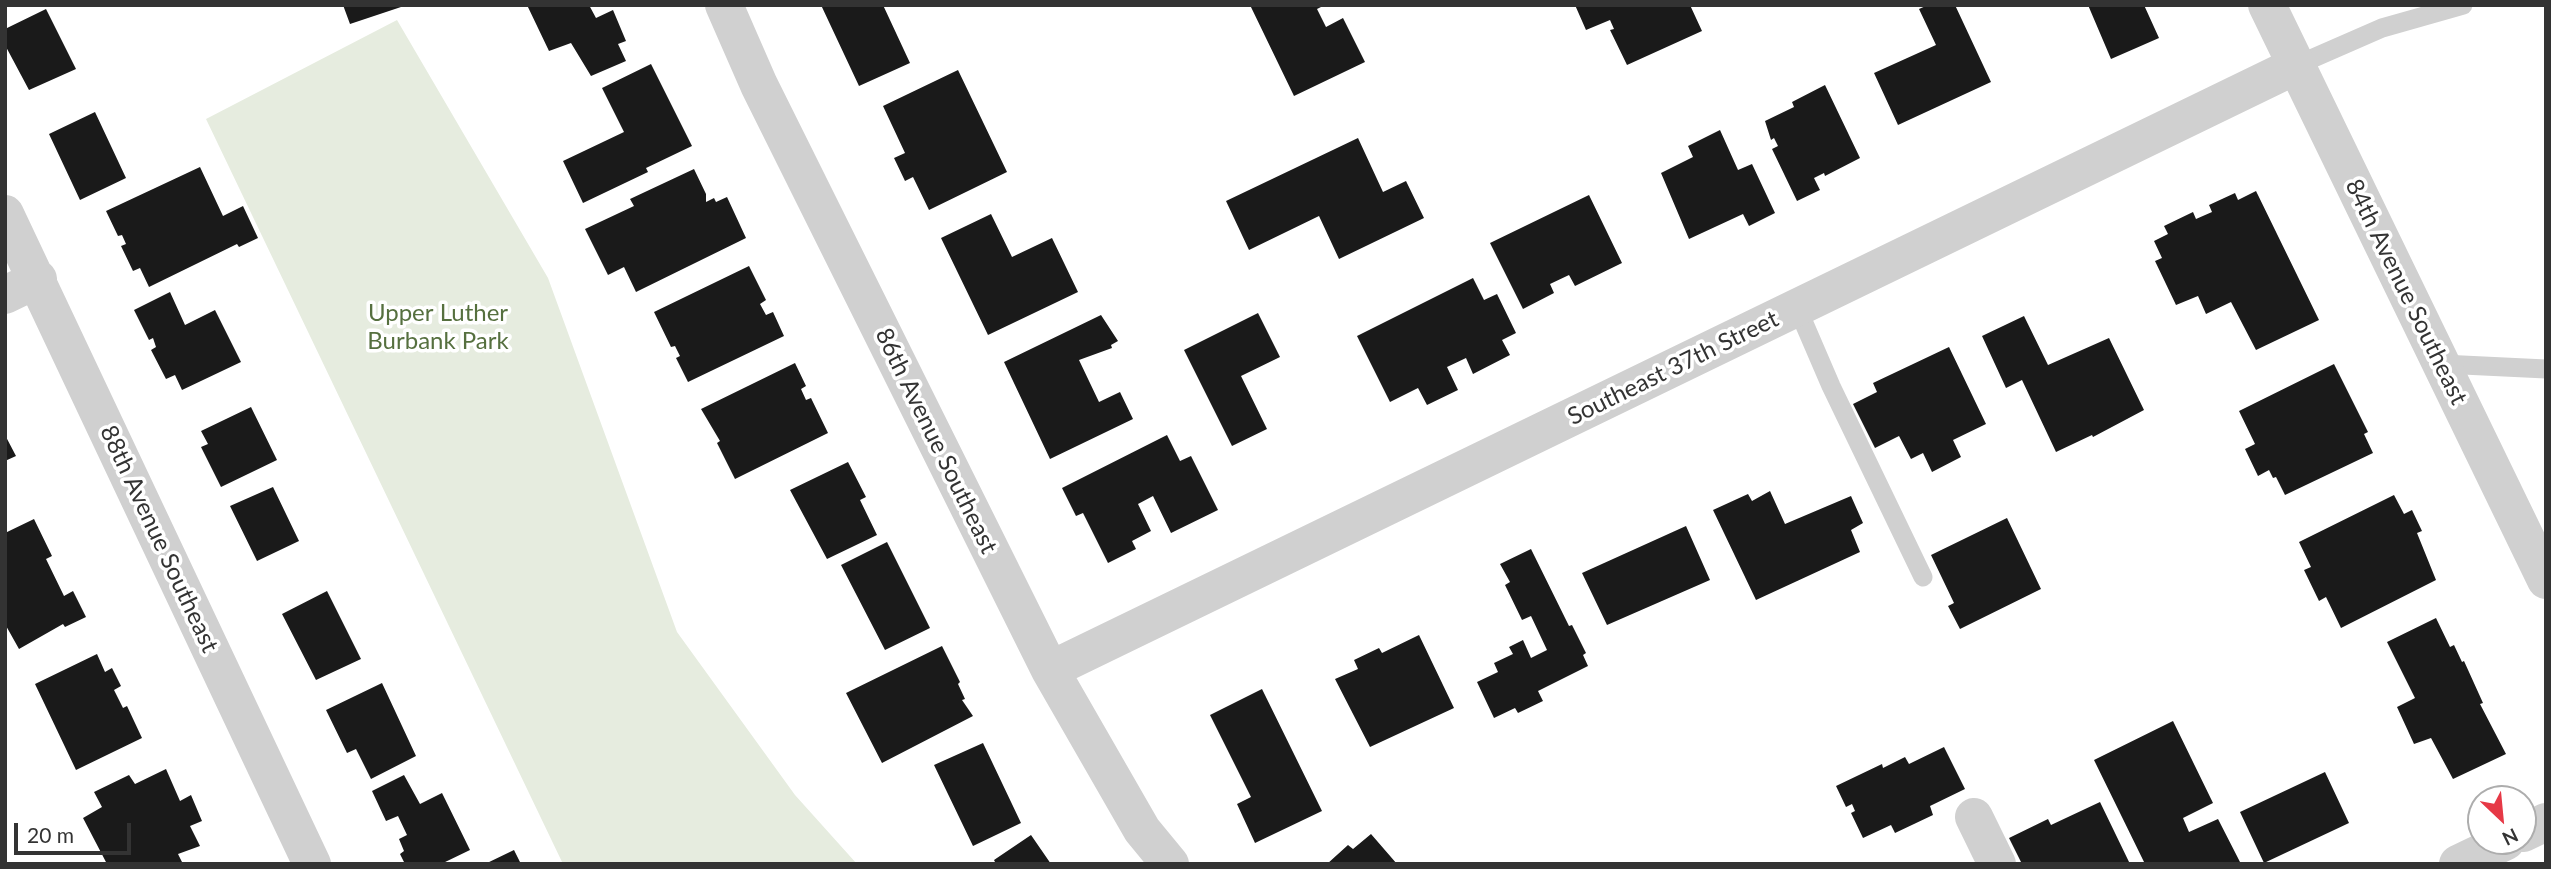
<!DOCTYPE html>
<style>
body{margin:0}
#map{position:relative;width:2551px;height:869px;overflow:hidden;background:#fff;font-family:Lato,sans-serif}
canvas{display:block}
.frame{position:absolute;inset:0;border:7px solid #333;pointer-events:none}
.north{position:absolute;left:2467px;top:785px;width:70px;height:70px;box-sizing:border-box;background:#fff;border:2px solid #adadad;border-radius:50%;rotate:154deg;font-size:19px;font-weight:700;line-height:28px;text-align:center;color:#333}
.north::after{content:'';display:block;margin:auto;width:24px;height:32px;background:#e63946;clip-path:polygon(50% 0,100% 100%,50% 72%,0 100%)}
.scale{position:absolute;left:14px;top:823px;width:117px;height:32px;box-sizing:border-box;border:4px solid #333;border-top:0;padding-left:9px;font-size:21px;line-height:24px;white-space:nowrap;color:#333;-webkit-text-stroke:5px #fff;paint-order:stroke}
</style>
<div id="map">
<canvas width="2551" height="869"></canvas>
<div class="frame"></div>
<div class="north">N</div>
<div class="scale">20 m</div>
</div>
<script>
const ctx = document.querySelector('canvas').getContext('2d');
ctx.lineJoin = 'round';
function fill(path, color) { ctx.fillStyle = color; ctx.fill(path, 'evenodd'); }
function trace(path, color, width, dash) { ctx.strokeStyle = color; ctx.lineWidth = width; ctx.lineCap = dash ? 'butt' : 'round'; ctx.setLineDash(dash || []); ctx.stroke(path); }
function label(font, color, halo, rows, align = 'center') {
  ctx.font = font + ' Lato,sans-serif'; ctx.lineWidth = 7; ctx.setLineDash([]); ctx.textBaseline = 'middle'; ctx.strokeStyle = halo; ctx.fillStyle = color; for (const [text, x, y, turn = 0] of rows) {
    ctx.save(); ctx.translate(x, y); ctx.rotate((+turn || 0) * Math.PI / 180); ctx.textAlign = isNaN(turn) ? turn : align; if (halo) ctx.strokeText(text, 0, 0); ctx.fillText(text, 0, 0); ctx.restore();
  }
}
const green = new Path2D(`
 M 397,20 L 548,278 L 677,632 L 795,795 L 857,864 L 563,864 L 206,119 Z`);
const building = new Path2D(`
 M 343,5 L 404,5 L 404,6 L 350,24 Z
 M 527,5 L 589,5 L 596,18 L 613,10 L 626,41 L 618,44 L 626,61 L 591,76 L 571,43 L 549,51 Z
 M 821,5 L 883,5 L 910,63 L 859,86 Z
 M 1250,5 L 1325,5 L 1317,9 L 1326,27 L 1343,18 L 1365,62 L 1294,96 Z
 M 1575,5 L 1690,5 L 1702,31 L 1627,65 L 1610,30 L 1614,29 L 1610,20 L 1586,30 Z
 M 1928,5 L 1955,5 L 1991,82 L 1898,125 L 1874,73 L 1936,45 L 1919,9 Z
 M 2088,5 L 2144,5 L 2159,38 L 2111,59 Z
 M 46,9 L 76,69 L 29,90 L 5,45 L 5,29 Z
 M 651,64 L 692,146 L 646,168 L 648,172 L 583,203 L 563,161 L 624,132 L 602,88 Z
 M 958,70 L 1007,172 L 929,210 L 913,177 L 905,181 L 894,158 L 905,153 L 883,106 Z
 M 1825,85 L 1860,158 L 1825,176 L 1824,173 L 1814,178 L 1820,190 L 1797,201 L 1772,149 L 1778,146 L 1774,138 L 1771,140 L 1765,121 L 1794,107 L 1792,102 Z
 M 95,112 L 126,178 L 80,200 L 49,134 Z
 M 1720,130 L 1738,170 L 1752,164 L 1775,213 L 1749,226 L 1743,214 L 1689,239 L 1661,173 L 1693,157 L 1688,146 Z
 M 1358,138 L 1383,192 L 1406,181 L 1424,218 L 1339,259 L 1319,216 L 1249,250 L 1226,201 Z
 M 200,167 L 223,216 L 243,206 L 258,238 L 239,247 L 237,244 L 149,287 L 140,268 L 133,271 L 121,246 L 126,244 L 122,235 L 118,236 L 106,211 Z
 M 694,169 L 706,194 L 706,202 L 714,198 L 716,202 L 727,197 L 746,238 L 636,292 L 624,267 L 608,275 L 585,229 L 634,206 L 630,199 Z
 M 2256,191 L 2319,320 L 2256,350 L 2231,302 L 2206,314 L 2198,296 L 2176,305 L 2155,261 L 2162,258 L 2154,241 L 2168,234 L 2164,226 L 2193,212 L 2196,219 L 2212,212 L 2209,205 L 2235,193 L 2238,200 Z
 M 1589,195 L 1622,263 L 1575,286 L 1569,275 L 1550,284 L 1554,293 L 1523,309 L 1490,243 Z
 M 991,214 L 1012,257 L 1052,238 L 1078,292 L 988,335 L 941,238 Z
 M 749,266 L 766,300 L 760,304 L 766,315 L 773,312 L 784,336 L 688,382 L 676,358 L 680,356 L 675,346 L 671,347 L 654,312 Z
 M 1473,278 L 1484,300 L 1497,294 L 1516,333 L 1502,340 L 1510,355 L 1473,374 L 1466,358 L 1447,367 L 1458,390 L 1427,405 L 1418,388 L 1390,402 L 1357,336 Z
 M 170,292 L 185,325 L 215,310 L 241,362 L 182,390 L 175,375 L 166,379 L 151,350 L 156,347 L 153,338 L 149,340 L 134,310 Z
 M 1258,313 L 1280,357 L 1241,376 L 1267,429 L 1232,446 L 1184,350 Z
 M 1101,315 L 1118,341 L 1111,345 L 1112,348 L 1079,360 L 1099,402 L 1120,392 L 1133,419 L 1050,459 L 1004,362 Z
 M 2024,316 L 2048,365 L 2109,338 L 2144,410 L 2093,437 L 2092,435 L 2056,452 L 2022,380 L 2006,388 L 1982,336 Z
 M 1949,347 L 1986,424 L 1953,440 L 1961,457 L 1932,472 L 1923,453 L 1911,459 L 1899,436 L 1875,448 L 1853,404 L 1877,392 L 1873,383 Z
 M 795,363 L 806,386 L 801,389 L 806,400 L 811,398 L 828,433 L 735,479 L 717,443 L 720,441 L 701,409 Z
 M 2334,364 L 2368,432 L 2364,434 L 2373,453 L 2285,495 L 2276,477 L 2273,478 L 2269,470 L 2258,476 L 2245,449 L 2255,444 L 2239,411 Z
 M 251,407 L 277,460 L 221,487 L 201,447 L 208,444 L 201,431 Z
 M 5,435 L 16,456 L 5,461 Z
 M 1167,435 L 1180,461 L 1191,456 L 1218,510 L 1171,533 L 1153,496 L 1138,504 L 1151,531 L 1132,541 L 1136,549 L 1108,563 L 1083,513 L 1076,516 L 1062,488 Z
 M 848,462 L 866,497 L 860,500 L 877,535 L 827,559 L 790,490 Z
 M 273,487 L 299,541 L 257,561 L 230,506 Z
 M 1770,491 L 1785,524 L 1851,496 L 1863,523 L 1851,530 L 1860,552 L 1756,600 L 1713,510 L 1748,494 L 1752,501 Z
 M 2394,495 L 2404,514 L 2412,510 L 2422,531 L 2417,533 L 2436,580 L 2341,628 L 2326,597 L 2319,601 L 2304,570 L 2311,567 L 2299,542 Z
 M 2007,518 L 2041,589 L 1960,629 L 1948,606 L 1954,603 L 1931,555 Z
 M 34,519 L 52,556 L 46,559 L 64,596 L 73,591 L 86,617 L 65,627 L 63,624 L 19,649 L 5,624 L 5,533 Z
 M 1686,526 L 1710,580 L 1607,625 L 1582,573 Z
 M 887,542 L 930,628 L 885,650 L 841,565 Z
 M 1531,549 L 1569,626 L 1572,625 L 1586,653 L 1583,655 L 1588,666 L 1538,691 L 1543,701 L 1518,713 L 1515,708 L 1494,718 L 1477,682 L 1498,672 L 1494,663 L 1513,654 L 1509,647 L 1523,640 L 1531,658 L 1547,650 L 1531,616 L 1522,620 L 1505,585 L 1510,582 L 1500,564 Z
 M 327,591 L 361,659 L 316,680 L 282,614 Z
 M 2436,618 L 2450,647 L 2454,645 L 2462,662 L 2464,661 L 2483,703 L 2480,704 L 2506,754 L 2453,779 L 2431,738 L 2414,744 L 2397,707 L 2415,698 L 2387,642 Z
 M 1419,635 L 1454,708 L 1370,747 L 1335,679 L 1358,669 L 1354,660 L 1379,648 L 1382,653 Z
 M 942,646 L 960,682 L 958,684 L 965,699 L 962,700 L 973,716 L 882,763 L 846,693 Z
 M 97,654 L 105,672 L 112,668 L 121,686 L 114,690 L 123,708 L 127,706 L 142,738 L 76,770 L 35,684 Z
 M 382,683 L 416,756 L 371,779 L 356,749 L 347,753 L 326,710 Z
 M 1262,689 L 1322,811 L 1255,843 L 1237,804 L 1251,797 L 1210,715 Z
 M 2173,721 L 2213,803 L 2183,818 L 2189,832 L 2218,819 L 2240,862 L 2237,864 L 2145,864 L 2094,760 Z
 M 983,743 L 1021,823 L 973,846 L 934,765 Z
 M 1944,747 L 1965,789 L 1930,806 L 1933,815 L 1895,833 L 1891,825 L 1863,838 L 1851,813 L 1855,811 L 1852,804 L 1846,807 L 1836,786 L 1882,764 L 1883,768 L 1905,757 L 1909,764 Z
 M 166,769 L 180,801 L 191,795 L 202,821 L 190,826 L 200,846 L 178,854 L 183,864 L 107,864 L 83,818 L 102,807 L 94,792 L 129,775 L 135,784 Z
 M 2325,772 L 2349,823 L 2264,863 L 2240,812 Z
 M 404,775 L 420,804 L 442,793 L 470,850 L 441,864 L 405,864 L 400,854 L 404,851 L 399,839 L 407,835 L 398,816 L 386,821 L 372,791 Z
 M 2100,802 L 2130,864 L 2022,864 L 2009,838 L 2048,819 L 2051,825 Z
 M 1371,834 L 1397,864 L 1327,864 L 1348,845 L 1353,849 Z
 M 1031,835 L 1051,864 L 996,864 L 994,860 Z
 M 514,850 L 521,864 L 485,864 Z`);
const service = new Path2D(`
 M 2295,66 L 2382,28 L 2463,5
 M 1797,307 L 1831,386 L 1923,577
 M 2442,364 L 2546,369`);
const minor = new Path2D(`
 M 724,5 L 759,85 L 1050,670 L 1142,830 L 1170,864
 M 2267,5 L 2546,580
 M 5,214 L 312,864
 M 5,295 L 38,279
 M 1050,670 L 2295,66
 M 1974,817 L 1997,864
 M 2523,833 L 2546,822
 M 2458,864 L 2506,841`);
const streetNames = [
 ["84th Avenue Southeast",2406,292,64],
 ["Southeast 37th Street",1673,368,-26],
 ["86th Avenue Southeast",936,441,64],
 ["88th Avenue Southeast",159,539,65]
];
const parkNames = [
 ["Upper Luther",438,313],
 ["Burbank Park",438,341]
];
fill(green, '#e6ecdf');
fill(building, '#1a1a1a');
trace(service, '#d0d0d0', 19);
trace(minor, '#d0d0d0', 38);
label('24px', '#333', '#fff', streetNames);
label('24px', '#56703f', '#fff', parkNames);
</script>
